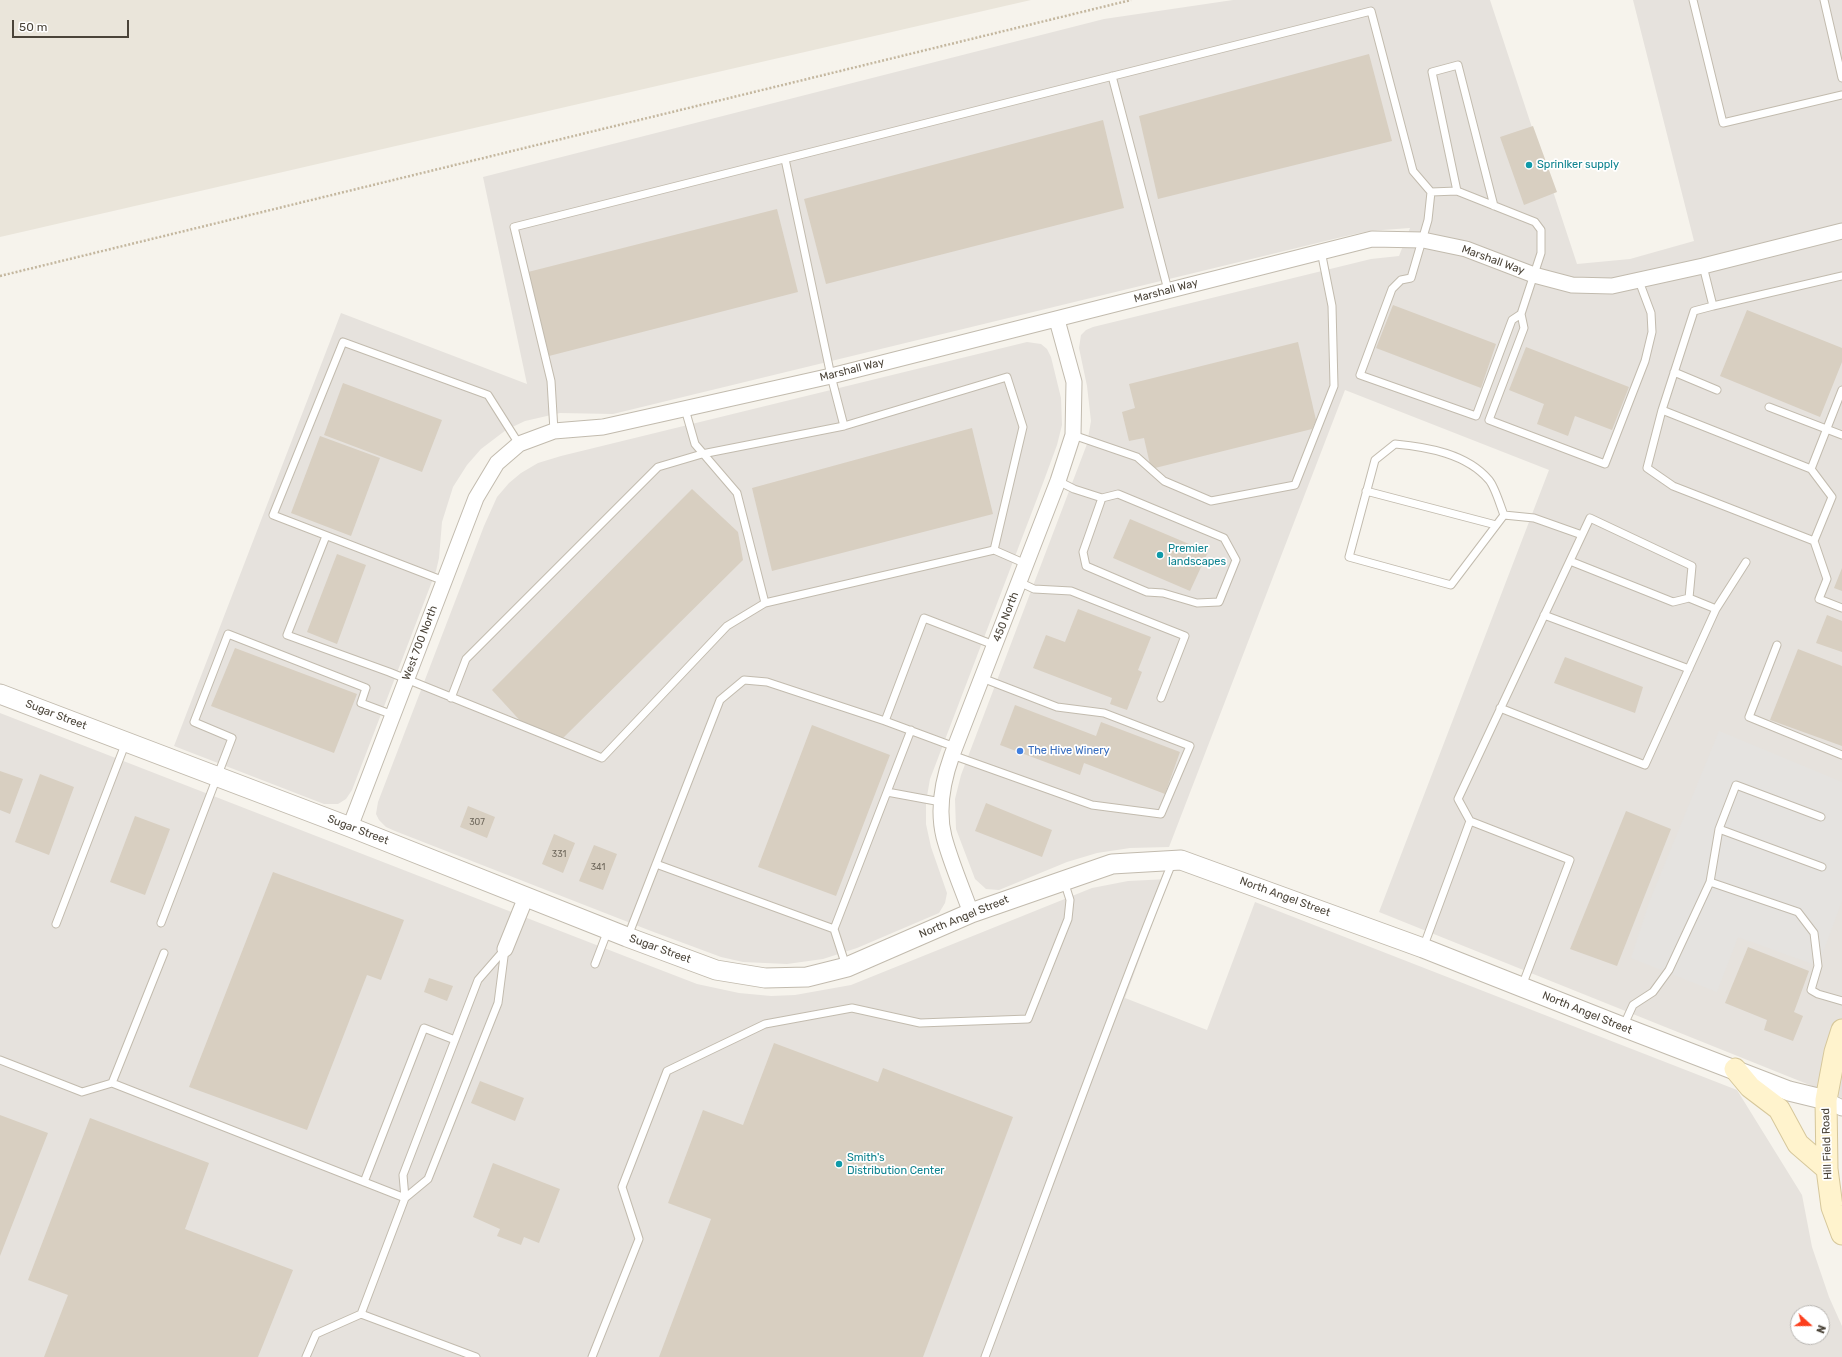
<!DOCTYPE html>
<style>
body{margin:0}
#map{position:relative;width:1842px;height:1357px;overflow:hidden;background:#f6f3ec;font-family:Rubik,sans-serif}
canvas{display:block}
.north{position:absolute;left:1790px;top:1305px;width:40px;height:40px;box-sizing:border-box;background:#fff;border:1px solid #b7b4b0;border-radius:50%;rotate:111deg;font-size:11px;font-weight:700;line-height:16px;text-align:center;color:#4b4439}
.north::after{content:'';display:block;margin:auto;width:14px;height:18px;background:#fc3f1d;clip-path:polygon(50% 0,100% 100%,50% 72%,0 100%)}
.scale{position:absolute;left:12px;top:20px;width:117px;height:18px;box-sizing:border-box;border:2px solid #4b4439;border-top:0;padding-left:5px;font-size:12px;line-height:14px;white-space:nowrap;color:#4b4439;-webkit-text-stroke:3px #fff;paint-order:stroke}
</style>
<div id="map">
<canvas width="1842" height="1357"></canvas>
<div class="north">N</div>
<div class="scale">50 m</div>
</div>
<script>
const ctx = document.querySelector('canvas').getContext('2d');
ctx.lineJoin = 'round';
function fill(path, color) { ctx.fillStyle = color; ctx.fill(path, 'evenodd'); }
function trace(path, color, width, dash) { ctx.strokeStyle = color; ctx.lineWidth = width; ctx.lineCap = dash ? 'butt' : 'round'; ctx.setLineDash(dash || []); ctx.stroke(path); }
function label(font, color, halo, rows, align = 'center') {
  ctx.font = font + ' Rubik,sans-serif'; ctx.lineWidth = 3.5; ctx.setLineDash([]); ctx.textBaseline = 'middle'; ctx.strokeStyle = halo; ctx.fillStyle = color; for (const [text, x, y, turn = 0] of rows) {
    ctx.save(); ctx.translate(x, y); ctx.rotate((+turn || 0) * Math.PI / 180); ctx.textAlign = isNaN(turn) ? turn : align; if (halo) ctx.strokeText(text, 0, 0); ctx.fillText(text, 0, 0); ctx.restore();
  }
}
const residential = new Path2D(`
 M 0,0 L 1031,0 L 0,237 Z`);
const industrial = new Path2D(`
 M 1233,0 L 1490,0 L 1577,264 L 1630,259 L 1694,241 L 1633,0 L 1842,0 L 1842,1098 L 1379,912 L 1549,470 L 1345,390 L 1169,847 L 1130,848 L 1097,853 L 1067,862 L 999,890 L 986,889 L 975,879 L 956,829 L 955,799 L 961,775 L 1087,444 L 1091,421 L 1087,386 L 1079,348 L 1081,335 L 1086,330 L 1093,327 L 1371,259 L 1399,256 L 1410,228 L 1369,231 L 1342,237 L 613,414 L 560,413 L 525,421 L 506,430 L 481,449 L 467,465 L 453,487 L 442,522 L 439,558 L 436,571 L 352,790 L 346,799 L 338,804 L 324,804 L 174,746 L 341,313 L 527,384 L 483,177 L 1104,19 Z
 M 1027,342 L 1041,344 L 1047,349 L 1051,357 L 1061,398 L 1062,425 L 1057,445 L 1043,483 L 930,779 L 926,802 L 926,824 L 931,847 L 947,893 L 945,903 L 939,913 L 857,948 L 823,959 L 787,964 L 743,962 L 721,957 L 651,931 L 395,831 L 386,827 L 379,820 L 376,814 L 378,802 L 484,526 L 497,497 L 509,483 L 521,473 L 538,463 L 561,456 Z
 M 0,713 L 640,962 L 697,984 L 739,993 L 771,996 L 795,995 L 851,985 L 1092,888 L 1128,881 L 1169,879 L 1125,998 L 1207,1030 L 1255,902 L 1737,1090 L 1802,1195 L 1812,1247 L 1829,1297 L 1842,1326 L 1842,1357 L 0,1357 ZM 1798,1313 L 1822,1313 L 1822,1337 L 1798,1337 Z`);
const parking = new Path2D(`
 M 1719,731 L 1842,782 L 1842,901 L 1818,966 L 1738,937 L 1717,992 L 1631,958 L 1650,900 Z`);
const building = new Path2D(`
 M 1369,54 L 1392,141 L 1158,199 L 1139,116 Z
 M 1103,120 L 1124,208 L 826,284 L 804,199 Z
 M 1533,126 L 1557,192 L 1524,205 L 1500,137 Z
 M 777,209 L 798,292 L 549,356 L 528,272 Z
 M 1393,305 L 1496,344 L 1481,388 L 1376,348 Z
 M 1747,310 L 1842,348 L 1842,362 L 1820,417 L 1720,376 Z
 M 1298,342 L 1316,420 L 1312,429 L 1151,469 L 1144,438 L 1129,441 L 1122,412 L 1135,408 L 1129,384 Z
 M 1526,347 L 1629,387 L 1612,430 L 1575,416 L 1568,436 L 1537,424 L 1544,404 L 1509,390 Z
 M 343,383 L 442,420 L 422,472 L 324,435 Z
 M 972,428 L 993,514 L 772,571 L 752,488 Z
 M 320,436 L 380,458 L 351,536 L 291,513 Z
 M 692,489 L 738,532 L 743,560 L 563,738 L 525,726 L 492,690 Z
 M 1130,519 L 1208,552 L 1190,591 L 1113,558 Z
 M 337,554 L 366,565 L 337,644 L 307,632 Z
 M 1842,568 L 1842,591 L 1834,588 Z
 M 1078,609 L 1151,637 L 1138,670 L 1142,672 L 1127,710 L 1110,704 L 1112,698 L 1033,668 L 1046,635 L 1065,642 Z
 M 1827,615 L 1842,621 L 1842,652 L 1816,643 Z
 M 235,648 L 357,694 L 334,753 L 211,706 Z
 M 1798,649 L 1842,666 L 1842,746 L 1770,720 Z
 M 1565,657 L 1643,687 L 1635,713 L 1554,683 Z
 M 1015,705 L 1096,736 L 1101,722 L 1180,752 L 1165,794 L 1084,763 L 1080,775 L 1000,745 Z
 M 812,725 L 890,755 L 836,896 L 758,867 Z
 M 0,771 L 23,779 L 10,814 L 0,810 Z
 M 40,774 L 74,787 L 49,855 L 15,842 Z
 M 986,803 L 1052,830 L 1042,857 L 975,831 Z
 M 468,806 L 495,817 L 487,838 L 460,827 Z
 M 1626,811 L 1671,829 L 1617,966 L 1570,949 Z
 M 135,816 L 170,829 L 145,895 L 110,882 Z
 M 554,834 L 575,843 L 563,873 L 542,864 Z
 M 594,845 L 617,854 L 603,890 L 579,881 Z
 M 273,872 L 404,920 L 381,980 L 367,975 L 307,1130 L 189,1087 Z
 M 1748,947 L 1809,971 L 1794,1012 L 1803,1016 L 1793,1041 L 1764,1030 L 1767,1020 L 1725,1003 Z
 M 429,978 L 453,986 L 447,1001 L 424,992 Z
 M 774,1043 L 878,1082 L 883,1068 L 1013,1117 L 923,1357 L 659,1357 L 711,1219 L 668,1203 L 703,1110 L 743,1125 Z
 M 480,1081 L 524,1098 L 515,1121 L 471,1103 Z
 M 0,1115 L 48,1133 L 0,1256 Z
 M 90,1118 L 209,1163 L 185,1229 L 293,1270 L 258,1357 L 44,1357 L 68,1295 L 28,1280 Z
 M 493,1163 L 560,1189 L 539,1243 L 524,1237 L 521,1245 L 497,1236 L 500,1229 L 473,1217 Z`);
const path = new Path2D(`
 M 0,276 L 1131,0`);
const service = new Path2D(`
 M 1693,0 L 1723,123 L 1842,95
 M 1824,0 L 1842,78
 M 1112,76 L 1168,290
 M 785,159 L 831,376 L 844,426
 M 1457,191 L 1432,72 L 1458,65 L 1494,206
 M 1703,266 L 1713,306 L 1694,311 L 1662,410 L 1647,468 L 1673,486 L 1814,541
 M 1713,306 L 1842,276
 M 1521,314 L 1512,320 L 1476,416 L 1360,375 L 1392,289 L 1401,280 L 1411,278 L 1428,220 L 1431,192 L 1457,191 L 1535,222 L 1541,230 L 1541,253 L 1521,314 L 1524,328 L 1489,420 L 1605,464 L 1645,361 L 1652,332 L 1651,313 L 1639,281
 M 1674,372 L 1717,390
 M 1842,390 L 1811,469 L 1832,497 L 1814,541 L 1827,579 L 1819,599 L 1842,608
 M 1769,407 L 1842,435
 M 685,409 L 695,444 L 737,493 L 765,603
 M 1662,410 L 1811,469
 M 554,431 L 551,381 L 514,227 L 1371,11 L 1413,171 L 1431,192
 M 1073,435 L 1137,457 L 1164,481 L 1211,501 L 1295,485 L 1334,386 L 1332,306 L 1321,251
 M 1058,481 L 1074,489 L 1102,498 L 1118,494 L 1224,538 L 1236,560 L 1219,602 L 1197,603 L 1163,593 L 1147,592 L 1086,566 L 1083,552 L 1102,498
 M 1366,491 L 1496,525
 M 1504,515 C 1500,505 1495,487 1489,480 C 1467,454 1428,447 1395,444 L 1375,460 L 1349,557 L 1451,585 L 1504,515 L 1534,518 L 1582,535
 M 326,536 L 287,635 L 389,672 L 602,758 L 727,626 L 765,603 L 994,550 L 1026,564
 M 1570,561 L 1673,602 L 1689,598
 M 444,581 L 273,515 L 343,342 L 488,395 L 519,444
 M 1019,582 L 1034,589 L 1071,591 L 1185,636 L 1161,698
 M 1544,615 L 1689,669
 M 1777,645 L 1749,717 L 1842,755
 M 451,698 L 466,659 L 658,467 L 702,454 L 844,426 L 1007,377 L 1023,427 L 994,550
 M 1500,708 L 1645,765 L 1716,609 L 1746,562
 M 885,721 L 924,618 L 994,645
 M 952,755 L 1092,805 L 1161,814 L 1190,746 L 1104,713 L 1057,707 L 982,678
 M 887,792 L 941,802
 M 1470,821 L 1458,799 L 1590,518 L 1692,566 L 1689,598 L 1716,609
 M 1719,829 L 1822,867
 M 656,864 L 834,929
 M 1710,882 L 1798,912 L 1814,933 L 1818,966 L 1811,990 L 1818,994 L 1842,1001
 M 161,923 L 232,738 L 194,722 L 228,634 L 366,688 L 361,703 L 393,715
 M 56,924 L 126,742
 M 628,936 L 720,700 L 744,680 L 767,682 L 885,721 L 955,747
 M 1423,948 L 1470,821 L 1570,860 L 1522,986
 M 595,964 L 608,930
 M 846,966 L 834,929 L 911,730
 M 1623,1027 L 1633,1005 L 1653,992 L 1669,970 L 1710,882 L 1719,829 L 1736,785 L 1821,817
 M 0,1060 L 82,1092 L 112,1083 L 405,1198
 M 112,1083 L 164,953
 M 364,1182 L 424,1028 L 455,1040
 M 405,1198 L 428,1179 L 498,1003 L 505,949
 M 306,1357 L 316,1334 L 361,1314
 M 476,1357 L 361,1314 L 405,1198 L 403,1175 L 478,980 L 505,949
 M 592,1357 L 639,1239 L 622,1187 L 667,1071 L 765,1024 L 852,1008 L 920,1023 L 1028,1019 L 1068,919 L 1070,900 L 1064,881
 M 985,1357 C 1047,1192 1106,1026 1172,863`);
const minor = new Path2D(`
 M 350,827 L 476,498 L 497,463 L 519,444 L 554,431 L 603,427 L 831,376 L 1372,239 L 1423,240 L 1466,249 L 1534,275 L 1572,285 L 1612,286 L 1703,266 L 1842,231
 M 971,913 C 962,888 951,863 944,837 C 937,809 943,780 952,755 L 1058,481 L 1073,435 L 1074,382 L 1057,320
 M 505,949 L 526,897
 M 1826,1100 L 1842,1108`);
const tertiary = new Path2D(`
 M 0,694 L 350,827 L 627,937 L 716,970 L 765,978 L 807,977 L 847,967 L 971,913 L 1112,864 L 1181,860 L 1423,948 L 1623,1027 L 1789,1091 L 1826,1100`);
const secondary = new Path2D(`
 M 1842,1030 L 1835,1052 L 1826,1100 L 1827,1169 L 1832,1207 L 1842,1234
 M 1735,1069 L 1750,1087 L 1779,1109 L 1798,1144 L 1827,1169`);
const markers = [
 [1529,165,4,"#0f9aa8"],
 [1160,555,4,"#0f9aa8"],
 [1020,751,4,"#3f7fe0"],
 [839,1164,4,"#0f9aa8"]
];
const numberNames = [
 ["307",477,822],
 ["331",559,854],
 ["341",598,867]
];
const cultureNames = [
 ["Sprinlker supply",1537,165],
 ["Premier",1168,549],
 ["landscapes",1168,562],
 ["Smith's",847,1158],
 ["Distribution Center",847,1171]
];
const streetNames = [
 ["Marshall Way",1493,260,20],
 ["Marshall Way",1166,291,-15],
 ["Marshall Way",852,370,-14],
 ["450 North",1006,617,-69],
 ["West 700 North",420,643,-69],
 ["Sugar Street",56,715,21],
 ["Sugar Street",358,830,21],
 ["North Angel Street",1285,897,20],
 ["North Angel Street",964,917,-22],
 ["Sugar Street",660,949,20],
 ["North Angel Street",1587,1013,22],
 ["Hill Field Road",1827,1144,-92]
];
const shopNames = [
 ["The Hive Winery",1028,751]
];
fill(residential, '#eae5da');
fill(industrial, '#e6e2dd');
fill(parking, '#e5e3e0');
fill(building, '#d8cfc1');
trace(service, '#c2bbae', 9);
trace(minor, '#c2bbae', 17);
trace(tertiary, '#c2bbae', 21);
trace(secondary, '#d6c79b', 23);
trace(path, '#c4b79f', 2.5, [2, 2]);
trace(service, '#fff', 7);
trace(minor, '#fff', 15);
trace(tertiary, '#fff', 19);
trace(secondary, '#fff3cd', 21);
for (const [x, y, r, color] of markers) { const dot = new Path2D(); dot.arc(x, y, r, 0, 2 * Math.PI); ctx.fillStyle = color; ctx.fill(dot); trace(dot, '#fff', 1.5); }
label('9px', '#6e675b', null, numberNames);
label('11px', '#0d838f', '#fff', cultureNames, 'left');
label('11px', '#4b4439', '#fff', streetNames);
label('11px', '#366cbe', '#fff', shopNames, 'left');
</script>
